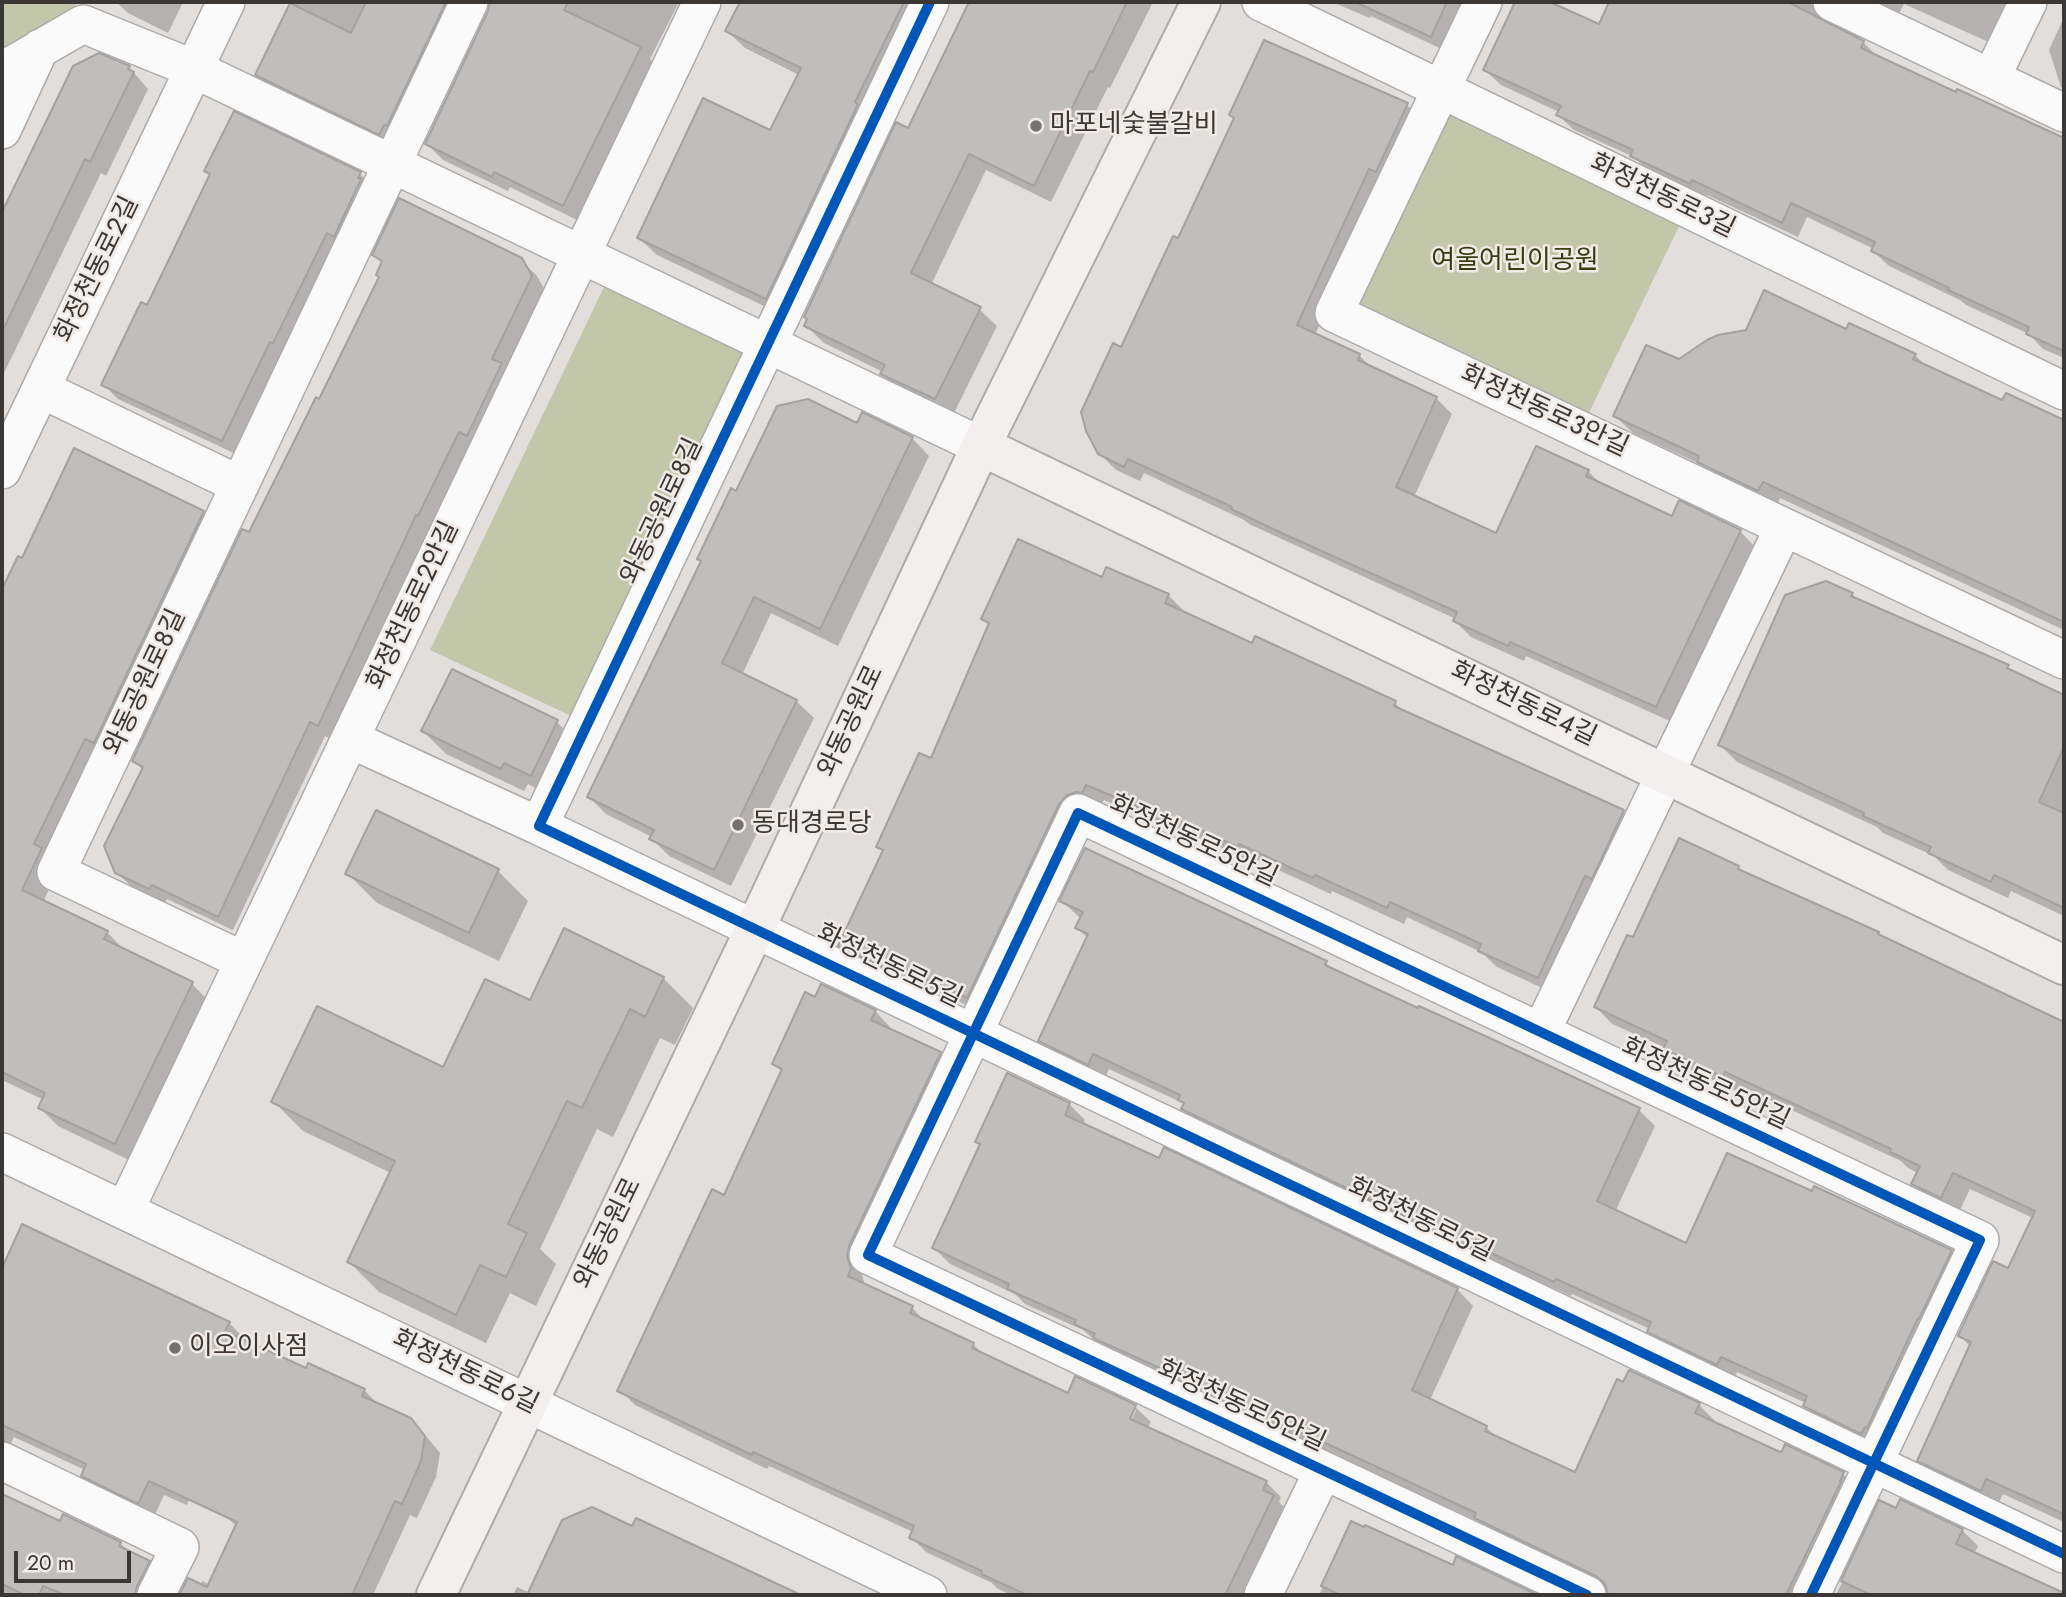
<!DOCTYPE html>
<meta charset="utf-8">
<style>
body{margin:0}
#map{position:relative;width:2066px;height:1597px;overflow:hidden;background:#e1dedc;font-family:Jost,sans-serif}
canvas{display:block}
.frame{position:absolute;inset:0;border:4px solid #3a3735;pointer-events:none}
.scale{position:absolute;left:14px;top:1551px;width:117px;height:32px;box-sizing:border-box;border:4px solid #3a3735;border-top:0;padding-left:9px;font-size:21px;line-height:24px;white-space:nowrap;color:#3a3735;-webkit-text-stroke:5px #f1eae6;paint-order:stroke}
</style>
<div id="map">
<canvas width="2066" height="1597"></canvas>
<div class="frame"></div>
<div class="scale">20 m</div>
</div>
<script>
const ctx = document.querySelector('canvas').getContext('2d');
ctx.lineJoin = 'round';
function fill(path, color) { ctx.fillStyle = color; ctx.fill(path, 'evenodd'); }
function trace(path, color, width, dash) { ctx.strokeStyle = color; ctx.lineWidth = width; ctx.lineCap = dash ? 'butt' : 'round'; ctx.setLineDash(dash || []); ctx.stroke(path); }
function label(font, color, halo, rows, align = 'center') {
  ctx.font = font + ' Jost,"Noto Sans KR",sans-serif'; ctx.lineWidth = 5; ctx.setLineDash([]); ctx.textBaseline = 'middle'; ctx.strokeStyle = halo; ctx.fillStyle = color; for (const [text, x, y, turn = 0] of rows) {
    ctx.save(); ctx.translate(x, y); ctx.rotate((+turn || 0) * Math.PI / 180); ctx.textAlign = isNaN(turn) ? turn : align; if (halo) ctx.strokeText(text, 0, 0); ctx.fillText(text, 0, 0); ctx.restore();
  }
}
const green = new Path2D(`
 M 2,2 L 77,2 L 72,13 L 2,51 Z
 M 1447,102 L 1684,216 L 1584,423 L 1347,309 Z
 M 605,285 L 755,354 L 580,720 L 430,650 Z`);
const shadow = new Path2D(`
 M 116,2 L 183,2 L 168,33 L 128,13 Z
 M 292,2 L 472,2 L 396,149 L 273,91 L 257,75 Z
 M 492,2 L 679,2 L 650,59 L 656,65 L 579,221 L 510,187 L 508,191 L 443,160 L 427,144 L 490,12 Z
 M 742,2 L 929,2 L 783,315 L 657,255 L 639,238 L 771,132 L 799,75 L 745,48 L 727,31 Z
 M 971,2 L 1153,2 L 1110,88 L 1108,87 L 1051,202 L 986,170 L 931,285 L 979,309 L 997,326 L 953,415 L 900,391 L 882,374 L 883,372 L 824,343 L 806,326 L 909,130 Z
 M 1332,2 L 1469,2 L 1446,51 L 1371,16 L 1370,18 Z
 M 1517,2 L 1546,2 L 1600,26 L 1611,2 L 1776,2 L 1793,9 L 1796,2 L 1834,2 L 1828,9 L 1826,21 L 1828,25 L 1863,42 L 1879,58 L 1957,94 L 1958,91 L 2064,140 L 2064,358 L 2043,349 L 2029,334 L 1966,305 L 1960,300 L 1889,266 L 1873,251 L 1874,249 L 1807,217 L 1798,237 L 1707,195 L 1706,198 L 1648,171 L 1634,157 L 1574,130 L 1558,115 L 1559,112 L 1501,85 L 1485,70 Z
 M 1866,2 L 2012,2 L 1993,44 L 1904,4 L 1897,17 Z
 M 2064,17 L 2064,90 L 2061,87 L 2049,50 Z
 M 74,67 L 129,67 L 148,89 L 106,176 L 101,173 L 2,377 L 2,216 Z
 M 1407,105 L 1422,121 L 1385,183 L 1315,335 L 1359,355 L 1373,369 L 1436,398 L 1452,414 L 1414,497 L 1497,535 L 1588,471 L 1602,485 L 1673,518 L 1740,531 L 1755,547 L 1672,722 L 1526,656 L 1524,661 L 1471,637 L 1455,621 L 1456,619 L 1249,524 L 1244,520 L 1144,473 L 1140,481 L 1116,470 L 1099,453 L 1122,350 L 1179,240 L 1235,119 L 1231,115 Z
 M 206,171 L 360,174 L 375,189 L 238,455 L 118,399 L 103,384 L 148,307 L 212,176 Z
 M 374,255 L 521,260 L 537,276 L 546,292 L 333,740 L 325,736 L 233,930 L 167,899 L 165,903 L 132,887 L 116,872 L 143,770 L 134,761 L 320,401 L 381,277 L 383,264 Z
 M 1847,331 L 1915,355 L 1927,367 L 2003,403 L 2007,395 L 2064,422 L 2064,630 L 1780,498 L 1776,508 L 1716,479 L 1702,465 L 1633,433 L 1615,416 L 1679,361 Z
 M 858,425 L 912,438 L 929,456 L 838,646 L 771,613 L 742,675 L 796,701 L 814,718 L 731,886 L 669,856 L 652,839 L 652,837 L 606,814 L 589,797 L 737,493 Z
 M 203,512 L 221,530 L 43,902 L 107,932 L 125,951 L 192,984 L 210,1002 L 133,1162 L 58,1126 L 40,1108 L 44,1100 L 2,1080 L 2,594 L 18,558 L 23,560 Z
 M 1103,579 L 1168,595 L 1185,612 L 1185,614 L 1253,646 L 1395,703 L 1404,712 L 1623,811 L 1640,828 L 1555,994 L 1497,967 L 1481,952 L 1407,917 L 1404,924 L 1332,891 L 1331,894 L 1256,860 L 1255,863 L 1179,829 L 1178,832 L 1104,800 L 984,1013 L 914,981 L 911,988 L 858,962 L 841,945 L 884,852 L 878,846 L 932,761 L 989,625 L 983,619 Z
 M 1852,594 L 1857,600 L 2008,667 L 2015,674 L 2064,697 L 2064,916 L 2011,891 L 2008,898 L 1948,870 L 1934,856 L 1883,833 L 1877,827 L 1737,762 L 1720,745 Z
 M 453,671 L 557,722 L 580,745 L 554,798 L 528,784 L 524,791 L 446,754 L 423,731 Z
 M 377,813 L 498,871 L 528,901 L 499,961 L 377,903 L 347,873 Z
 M 1738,867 L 1745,874 L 1878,933 L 1883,938 L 2064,1023 L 2064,1522 L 2003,1494 L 1997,1506 L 1936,1477 L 1919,1460 L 1971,1347 L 1960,1336 L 2009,1270 L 2033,1218 L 1970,1189 L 1958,1214 L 1930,1200 L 1913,1184 L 1918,1173 L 1908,1168 L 1901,1161 L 1742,1087 L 1739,1092 L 1682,1066 L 1666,1048 L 1612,1024 L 1596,1007 L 1634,940 Z
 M 1062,901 L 1326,963 L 1334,971 L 1639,1110 L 1655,1126 L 1615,1212 L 1687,1245 L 1951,1251 L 1967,1268 L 1878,1449 L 1821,1422 L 1805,1406 L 1806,1403 L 1737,1372 L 1734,1380 L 1665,1347 L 1649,1331 L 1650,1329 L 1572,1294 L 1571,1296 L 1495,1262 L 1492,1265 L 1199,1125 L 1183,1109 L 1185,1104 L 1109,1069 L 1104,1080 L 1056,1056 L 1040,1040 L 1088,938 L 1077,928 L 1081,919 Z
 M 663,978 L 693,1008 L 675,1045 L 660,1038 L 613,1137 L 597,1129 L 540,1249 L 556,1264 L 536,1306 L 510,1293 L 486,1343 L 379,1292 L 349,1262 L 391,1173 L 303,1131 L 273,1101 L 444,1069 L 530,1002 Z
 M 816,999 L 875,1011 L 890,1027 L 888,1030 L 940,1054 L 955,1069 L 864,1262 L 862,1274 L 865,1286 L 912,1308 L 927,1323 L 973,1344 L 984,1355 L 1068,1395 L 1076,1379 L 1135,1407 L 1151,1422 L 1147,1429 L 1266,1482 L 1281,1497 L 1279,1502 L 1288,1511 L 1248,1595 L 1012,1595 L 998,1589 L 992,1583 L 926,1552 L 911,1537 L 913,1532 L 769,1466 L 767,1469 L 635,1405 L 620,1390 L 725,1197 L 782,1072 L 774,1064 ZM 1132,1410 L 1136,1410 L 1128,1428 Z
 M 1069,1104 L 1085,1120 L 1083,1125 L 1457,1289 L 1473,1306 L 1430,1400 L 1486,1427 L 1497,1438 L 1576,1474 L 1699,1405 L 1715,1421 L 1713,1423 L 1780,1454 L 1843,1474 L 1859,1490 L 1811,1595 L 1609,1595 L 1608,1589 L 1492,1534 L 1480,1522 L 1111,1354 L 1083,1330 L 1025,1304 L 1015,1294 L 950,1264 L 934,1248 Z
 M 23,1226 L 229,1323 L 244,1338 L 243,1341 L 307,1371 L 364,1390 L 379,1405 L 410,1420 L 426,1436 L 440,1453 L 436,1477 L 417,1518 L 410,1515 L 373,1595 L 189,1595 L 194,1583 L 200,1586 L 202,1581 L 210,1585 L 237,1527 L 225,1515 L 190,1498 L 187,1505 L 164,1495 L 154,1517 L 98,1491 L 83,1475 L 85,1470 L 14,1437 L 2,1460 L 2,1272 Z
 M 2,1495 L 61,1523 L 120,1543 L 130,1553 L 140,1558 L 155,1573 L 145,1595 L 2,1595 Z
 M 1880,1502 L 1896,1510 L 1962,1530 L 1978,1546 L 1974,1554 L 2030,1580 L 2046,1595 L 1836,1595 Z
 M 1352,1524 L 1454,1567 L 1457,1559 L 1534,1595 L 1319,1595 Z
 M 517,1587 L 530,1593 L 786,1595 L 513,1595 Z`);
const building = new Path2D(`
 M 366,2 L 446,2 L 387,126 L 384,125 L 379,135 L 255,75 L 290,3 L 351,33 Z
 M 490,2 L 568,2 L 564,10 L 641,47 L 563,206 L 494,172 L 492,177 L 425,144 L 488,11 Z
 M 740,2 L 904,2 L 855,102 L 858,104 L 766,299 L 637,238 L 703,98 L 770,130 L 801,68 L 725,31 Z
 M 969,2 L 1127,2 L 1093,72 L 1090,71 L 1034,186 L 969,154 L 911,273 L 981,307 L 935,399 L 880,374 L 885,365 L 804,326 L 807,319 L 804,317 L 896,122 L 908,128 Z
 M 1355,2 L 1447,2 L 1431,37 Z
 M 1515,2 L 1550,2 L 1599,24 L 1609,2 L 1788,2 L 1864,41 L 1861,48 L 1956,92 L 1957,89 L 2064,138 L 2064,351 L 2026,334 L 2029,327 L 1948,290 L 1949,288 L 1871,251 L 1875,242 L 1791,203 L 1782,223 L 1692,180 L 1690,184 L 1630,156 L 1633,150 L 1556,115 L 1561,106 L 1483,70 Z
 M 1264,40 L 1408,103 L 1376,172 L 1369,169 L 1297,325 L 1360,354 L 1358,360 L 1437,397 L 1396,487 L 1496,533 L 1536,446 L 1589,470 L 1586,476 L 1672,516 L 1679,500 L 1741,530 L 1656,707 L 1510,642 L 1508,646 L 1453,621 L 1457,612 L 1286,535 L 1231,509 L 1232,507 L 1128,459 L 1124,467 L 1098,454 L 1086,431 L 1081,412 L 1113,343 L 1121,347 L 1173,236 L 1178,238 L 1234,118 L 1229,115 Z
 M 99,53 L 130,66 L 128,69 L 134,72 L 90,162 L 85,159 L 2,332 L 2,212 L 73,66 Z
 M 234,111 L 361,172 L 358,178 L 361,179 L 334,237 L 327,233 L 273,343 L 270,342 L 222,441 L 101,385 L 141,302 L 147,305 L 210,174 L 204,171 Z
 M 399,198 L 522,258 L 532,276 L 492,359 L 502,363 L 467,436 L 459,432 L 418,516 L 416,515 L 318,726 L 310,722 L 218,917 L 152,885 L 149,889 L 115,873 L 104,846 L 143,767 L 132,761 L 242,529 L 249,532 L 316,397 L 319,399 L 379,277 L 376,275 L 382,261 L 372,255 Z
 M 1764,290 L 1846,329 L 1849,323 L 1916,354 L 1913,359 L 2002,400 L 2006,393 L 2064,420 L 2064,622 L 1763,482 L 1758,491 L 1697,462 L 1699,456 L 1613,416 L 1646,345 L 1679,359 L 1707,340 L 1718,335 L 1746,330 Z
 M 808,399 L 857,423 L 862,412 L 913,437 L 820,629 L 754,597 L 722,663 L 797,700 L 714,870 L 649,839 L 654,830 L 587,797 L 701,561 L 697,559 L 731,488 L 736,491 L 777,406 Z
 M 74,448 L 204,511 L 94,743 L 85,739 L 34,844 L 42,848 L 22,890 L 108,931 L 104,939 L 193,982 L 115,1144 L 38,1108 L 45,1093 L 2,1072 L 2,589 L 18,556 L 22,558 Z
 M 1018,539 L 1102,577 L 1106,567 L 1169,594 L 1165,603 L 1252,643 L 1255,636 L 1396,701 L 1394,706 L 1624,810 L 1592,879 L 1585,876 L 1538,978 L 1478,951 L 1481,944 L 1390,902 L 1387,908 L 1315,875 L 1313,878 L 1239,844 L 1238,847 L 1162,813 L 1161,816 L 1086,785 L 1082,793 L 1076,792 L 1067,795 L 1059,804 L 967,998 L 897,965 L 893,972 L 838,946 L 883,850 L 876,847 L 919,753 L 931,758 L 989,623 L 981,619 Z
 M 1826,581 L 1853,593 L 1851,596 L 2009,665 L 2007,668 L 2064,695 L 2064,747 L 2039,802 L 2064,813 L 2064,908 L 1994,875 L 1991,882 L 1928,853 L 1931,847 L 1863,816 L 1864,813 L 1718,745 L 1785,595 Z
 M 452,669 L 558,720 L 531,776 L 504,763 L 501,769 L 421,731 Z
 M 376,810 L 499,869 L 469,933 L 345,874 Z
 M 1679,838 L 1739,866 L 1738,869 L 1879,932 L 1878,934 L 2064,1022 L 2064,1514 L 1986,1479 L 1981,1491 L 1917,1461 L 1971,1342 L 1958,1336 L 1993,1261 L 2008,1268 L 2035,1211 L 1953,1173 L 1941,1198 L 1911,1184 L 1920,1166 L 1890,1152 L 1891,1149 L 1725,1072 L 1723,1077 L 1663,1049 L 1667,1041 L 1594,1007 L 1627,935 L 1633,937 Z
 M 1085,848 L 1327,961 L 1325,965 L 1418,1008 L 1419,1006 L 1494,1040 L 1640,1108 L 1597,1201 L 1686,1243 L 1727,1153 L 1812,1191 L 1814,1186 L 1952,1250 L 1919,1319 L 1918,1318 L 1867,1428 L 1865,1427 L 1861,1434 L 1803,1406 L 1807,1396 L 1721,1357 L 1717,1365 L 1647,1332 L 1651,1322 L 1556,1279 L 1554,1282 L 1478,1247 L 1476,1250 L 1181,1109 L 1184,1103 L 1178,1100 L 1180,1095 L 1093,1054 L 1088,1065 L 1038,1041 L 1088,934 L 1075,928 L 1083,912 L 1059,901 Z
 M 564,928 L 664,977 L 645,1017 L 630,1009 L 582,1108 L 567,1101 L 508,1224 L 527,1233 L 506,1277 L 480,1265 L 456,1315 L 347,1262 L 395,1161 L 271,1102 L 317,1006 L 443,1067 L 485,979 L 530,1000 Z
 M 821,984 L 876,1010 L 871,1020 L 941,1052 L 849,1246 L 847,1257 L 851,1268 L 848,1276 L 913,1306 L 910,1313 L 974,1343 L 972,1348 L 1068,1393 L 1075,1376 L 1136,1405 L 1130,1419 L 1267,1481 L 1263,1490 L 1274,1495 L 1225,1595 L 1027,1595 L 981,1574 L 982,1571 L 909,1538 L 914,1526 L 753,1452 L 752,1455 L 617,1391 L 712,1189 L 724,1195 L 782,1069 L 772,1064 L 805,992 L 815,997 Z
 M 1007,1073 L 1070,1103 L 1065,1115 L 1159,1158 L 1164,1147 L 1458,1288 L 1412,1390 L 1487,1426 L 1485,1431 L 1575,1472 L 1617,1379 L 1623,1382 L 1629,1370 L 1700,1403 L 1695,1413 L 1780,1452 L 1782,1451 L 1785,1444 L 1844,1472 L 1840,1481 L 1841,1482 L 1786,1595 L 1608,1595 L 1605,1584 L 1596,1576 L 1474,1518 L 1476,1513 L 1291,1427 L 1093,1338 L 1095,1334 L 1074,1324 L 1076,1320 L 1007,1289 L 1009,1284 L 932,1248 L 980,1144 L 975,1142 Z
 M 22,1224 L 230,1322 L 225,1331 L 306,1368 L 308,1363 L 365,1389 L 362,1396 L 411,1418 L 425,1436 L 421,1461 L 402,1504 L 395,1501 L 352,1595 L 179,1595 L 188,1578 L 207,1587 L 237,1522 L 149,1481 L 138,1504 L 81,1476 L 86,1464 L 2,1425 L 2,1268 Z
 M 2,1494 L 60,1521 L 63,1514 L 121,1542 L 119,1546 L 150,1561 L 137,1586 L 135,1595 L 65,1595 L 43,1586 L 39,1595 L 25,1595 L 2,1584 Z
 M 1900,1499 L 1963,1529 L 1956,1544 L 2064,1593 L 2064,1595 L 1871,1595 L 1841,1581 L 1879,1500 L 1896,1508 Z
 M 592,1507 L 632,1526 L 636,1518 L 801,1595 L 527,1595 L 562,1520 Z
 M 1351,1521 L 1364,1527 L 1365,1525 L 1453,1565 L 1456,1556 L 1538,1595 L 1340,1595 L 1321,1586 Z`);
const street = new Path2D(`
 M 930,2 L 539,826 L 2064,1554
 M 1261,2 L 2064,391
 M 1483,2 L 1334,313 L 2064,660
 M 1832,2 L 2064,113
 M 2,71 L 83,24 L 194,69 L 981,446
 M 1991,78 L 2028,2
 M 2,130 L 40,48
 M 41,389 L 240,485
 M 2,470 L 226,2
 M 350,739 L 539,826
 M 244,961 L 56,872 L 469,2
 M 1541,1032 L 1784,527
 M 2,1152 L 928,1595
 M 125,1210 L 702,2
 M 2,1461 L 180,1547 L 156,1595
 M 1263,1595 L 1323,1471
 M 1587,1595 L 868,1255 L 1078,813 L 1980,1240 L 1811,1595`);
const secondary = new Path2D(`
 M 981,446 L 2064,965
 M 436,1595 L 755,929 L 981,446 L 1201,2`);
const cycleway = new Path2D(`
 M 930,2 L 539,826 L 2064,1554
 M 1587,1595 L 868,1255 L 1078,813 L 1980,1240 L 1811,1595`);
const markers = [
 [1036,126,7,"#74716f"],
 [738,825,7,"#74716f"],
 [175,1348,7,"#74716f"]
];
const poiNames = [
 ["마포네숯불갈비",1050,126],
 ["동대경로당",752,825],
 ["이오이사점",189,1348]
];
const streetNames = [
 ["화정천동로3길",1662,197,26],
 ["화정천동로2길",98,270,-64],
 ["화정천동로3안길",1544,412,25],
 ["와동공원로8길",663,512,-65],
 ["화정천동로2안길",414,606,-65],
 ["와동공원로8길",146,683,-65],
 ["화정천동로4길",1523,705,26],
 ["와동공원로",852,722,-65],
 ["화정천동로5안길",1193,842,25],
 ["화정천동로5길",889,967,26],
 ["화정천동로5안길",1705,1085,25],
 ["화정천동로5길",1420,1221,26],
 ["와동공원로",609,1234,-64],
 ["화정천동로6길",465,1373,26],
 ["화정천동로5안길",1241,1407,25]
];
const parkNames = [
 ["여울어린이공원",1515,262]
];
fill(green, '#c2c7aa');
fill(shadow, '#0003');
fill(building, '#c0bebc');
trace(building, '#a4a1a0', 2);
trace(street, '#adaba9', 40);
trace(secondary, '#adaba9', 42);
trace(street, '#fafafa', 37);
trace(secondary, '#f2efee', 38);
trace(cycleway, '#0057b8', 10);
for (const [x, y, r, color] of markers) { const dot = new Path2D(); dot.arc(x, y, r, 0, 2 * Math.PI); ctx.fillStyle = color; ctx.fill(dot); trace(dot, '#f1eae6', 2.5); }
label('26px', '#3a3735', '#f1eae6', poiNames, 'left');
label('26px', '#3a3735', '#f1eae6', streetNames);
label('26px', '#353e10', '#f1eae6', parkNames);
</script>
